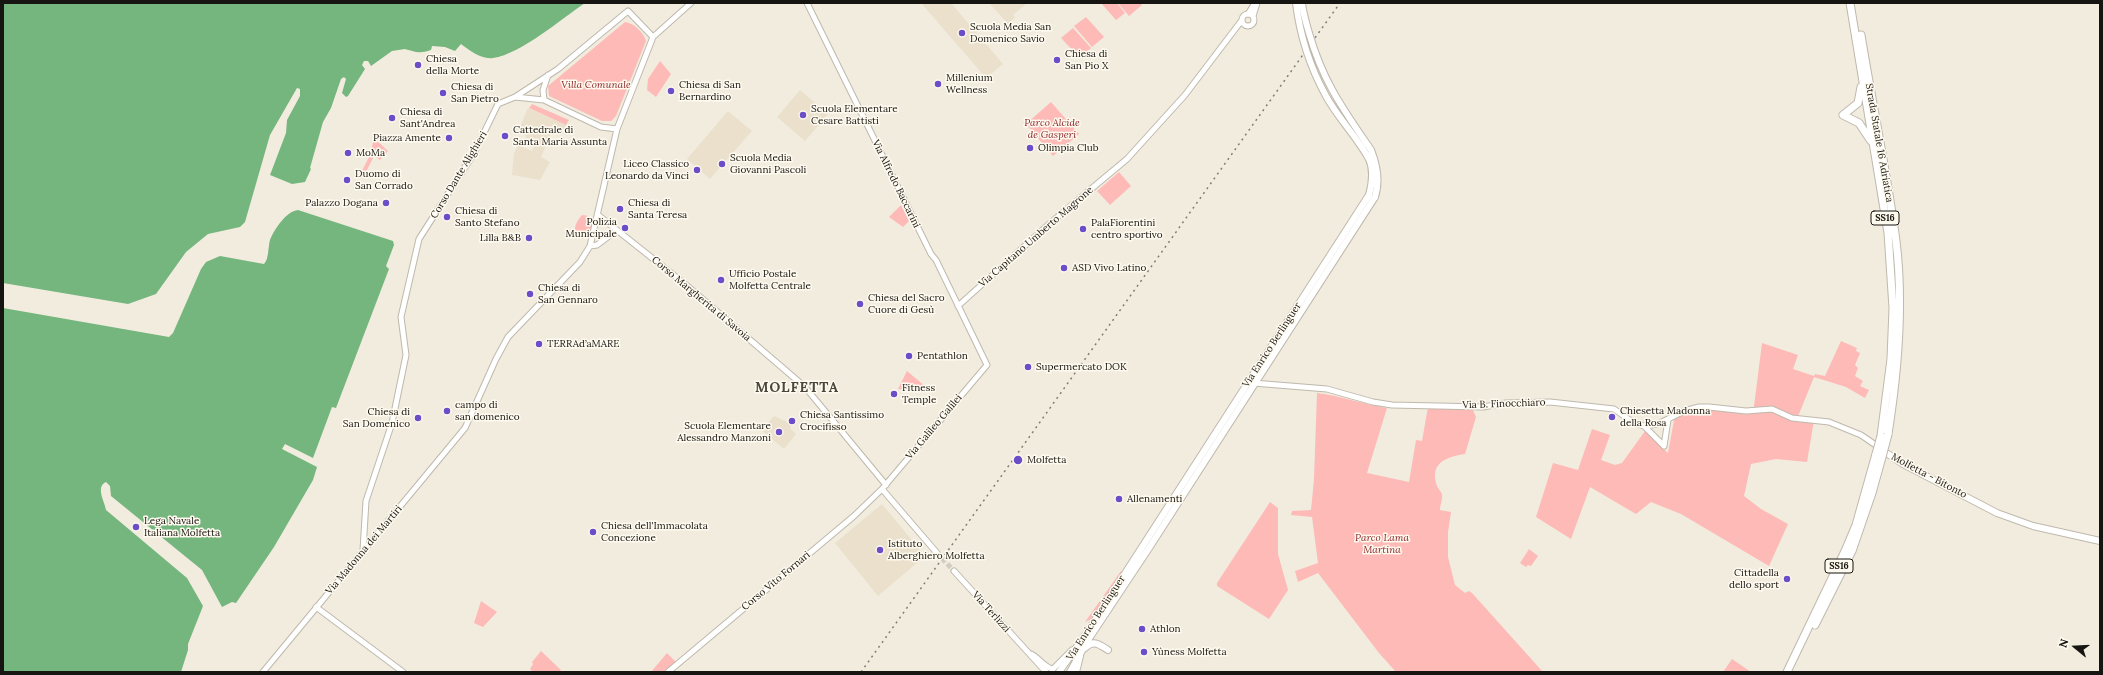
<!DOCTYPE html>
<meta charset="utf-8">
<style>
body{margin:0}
#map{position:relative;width:2103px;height:675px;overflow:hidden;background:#f2ecdf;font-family:Lora,serif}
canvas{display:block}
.frame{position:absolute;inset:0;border:4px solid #171511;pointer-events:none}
.north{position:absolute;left:2055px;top:627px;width:40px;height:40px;-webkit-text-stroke:3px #fffaef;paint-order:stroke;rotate:288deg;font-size:11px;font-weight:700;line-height:16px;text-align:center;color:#171511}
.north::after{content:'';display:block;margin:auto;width:14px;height:18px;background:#171511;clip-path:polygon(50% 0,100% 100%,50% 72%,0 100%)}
</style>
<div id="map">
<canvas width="2103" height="675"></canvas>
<div class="frame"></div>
<div class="north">N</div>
</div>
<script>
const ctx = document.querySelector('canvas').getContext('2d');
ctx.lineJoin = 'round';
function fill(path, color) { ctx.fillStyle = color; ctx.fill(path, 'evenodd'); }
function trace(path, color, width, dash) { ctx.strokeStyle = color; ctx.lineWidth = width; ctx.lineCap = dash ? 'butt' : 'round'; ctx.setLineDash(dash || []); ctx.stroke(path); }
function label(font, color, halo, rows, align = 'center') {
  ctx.font = font + ' Lora,serif'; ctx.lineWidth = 3; ctx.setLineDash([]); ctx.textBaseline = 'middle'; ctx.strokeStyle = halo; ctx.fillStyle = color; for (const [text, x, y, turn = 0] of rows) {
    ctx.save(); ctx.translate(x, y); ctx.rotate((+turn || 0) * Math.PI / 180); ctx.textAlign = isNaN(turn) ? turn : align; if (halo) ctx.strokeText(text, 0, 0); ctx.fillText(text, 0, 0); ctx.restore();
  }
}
const built = new Path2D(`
 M 921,3 L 951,3 L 1003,64 L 986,78 Z
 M 989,3 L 1027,3 L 1013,15 L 1015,17 L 1008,24 Z
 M 800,90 L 828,114 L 805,141 L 777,117 Z
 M 528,108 L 566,125 L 561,135 L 552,131 L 541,157 L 550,162 L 540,180 L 512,175 L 514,153 L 518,145 L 532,151 L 536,143 L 527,140 L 525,135 L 518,132 Z
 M 728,111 L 752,131 L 710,179 L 687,159 Z
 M 774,416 L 792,424 L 790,428 L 796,434 L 784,449 L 761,430 Z
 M 882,504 L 925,556 L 878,596 L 835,543 Z`);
const green = new Path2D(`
 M 1101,3 L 1117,3 L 1125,13 L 1116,20 Z
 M 1118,3 L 1140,3 L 1142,5 L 1129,16 Z
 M 1086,17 L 1104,37 L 1092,47 L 1074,26 Z
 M 625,22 C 634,23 644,33 646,41 L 616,116 L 611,121 L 602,121 L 549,96 L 548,86 Z
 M 1073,28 L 1091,48 L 1080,58 L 1061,38 Z
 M 660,61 L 671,74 L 656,97 L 647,90 L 648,79 Z
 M 1051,102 L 1079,134 L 1053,156 L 1026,124 Z
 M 532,104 L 569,120 L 566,125 L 529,108 Z
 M 374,138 L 388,151 L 380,160 L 374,156 L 366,172 L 362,171 L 370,155 Z
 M 1119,172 L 1131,186 L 1110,205 L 1097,191 Z
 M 901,205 L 909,221 L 903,227 L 889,217 Z
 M 582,215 C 597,216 592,228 587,237 L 582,239 L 576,235 C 573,227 577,221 582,215 Z
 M 1841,341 L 1857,348 L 1856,351 L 1860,353 L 1855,365 L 1858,368 L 1855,376 L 1863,381 L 1860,386 L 1869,390 L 1865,398 L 1846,387 L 1814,377 L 1797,419 L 1814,420 L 1807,462 L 1776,459 L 1751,464 L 1744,496 L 1761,509 L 1788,524 L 1769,566 L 1681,514 L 1651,502 L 1636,514 L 1590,487 L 1571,539 L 1536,517 L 1553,463 L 1578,470 L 1592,429 L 1610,435 L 1601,460 L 1615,465 L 1622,463 L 1645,431 L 1668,453 L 1674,420 C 1695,403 1728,414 1753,414 L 1762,343 L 1798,355 L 1793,369 L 1814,376 L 1815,374 L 1825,376 Z
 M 907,371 L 931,391 L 929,392 L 898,389 Z
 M 1317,393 C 1341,396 1363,404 1387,408 L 1367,473 L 1409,482 L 1416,440 L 1422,441 L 1428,407 L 1473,410 L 1476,417 L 1465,454 C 1446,457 1429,463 1437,486 C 1438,489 1441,491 1442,494 C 1443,498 1440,505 1440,510 L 1451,512 L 1448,532 L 1448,557 L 1455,585 L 1465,593 L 1469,591 L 1472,593 L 1543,672 L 1396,672 L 1379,653 L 1318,573 L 1298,582 L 1295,571 L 1318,563 L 1312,517 L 1291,515 L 1292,511 L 1311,510 L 1314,479 Z
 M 1270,502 L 1278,508 L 1278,554 L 1288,590 L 1269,619 L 1217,586 L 1217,583 Z
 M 1529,549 L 1538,556 L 1531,566 L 1528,565 L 1526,567 L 1520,563 Z
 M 1121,571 L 1122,572 L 1092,619 L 1085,622 Z
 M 481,601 L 497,612 L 483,627 L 474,623 Z
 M 541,651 L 561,670 L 559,672 L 533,672 L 530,669 L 533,664 L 532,662 Z
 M 667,653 L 676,662 L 663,672 L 651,672 Z
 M 1732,659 L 1751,672 L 1723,672 Z`);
const water = new Path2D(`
 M 3,3 L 585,3 C 561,19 521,54 493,58 C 482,60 469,50 461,44 L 455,51 L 445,47 L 432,46 L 431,50 C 419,54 416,52 405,49 L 392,51 L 371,66 L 368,61 L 364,61 L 362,65 L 365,69 L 348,96 L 346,97 L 342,93 L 346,79 L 344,77 L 341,79 L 331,108 L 323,122 L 310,168 L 311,169 L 305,182 L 292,184 L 270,175 L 286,133 L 287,120 L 300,96 L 300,89 L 297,88 L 270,135 L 245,222 L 240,227 L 208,234 L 186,252 L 156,294 L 128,304 L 3,283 Z
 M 298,210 L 393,241 L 394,245 L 386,266 L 389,269 L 336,408 L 332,407 L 313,458 L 285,444 L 282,449 L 317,467 L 313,480 L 274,547 L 236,603 L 232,602 L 222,607 L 202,570 L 111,496 L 110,486 L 106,482 C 95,487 105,502 106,510 L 187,578 L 203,606 L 188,644 L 188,650 L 181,672 L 3,672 L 3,308 L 169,337 L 173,333 L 201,269 L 206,262 L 220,256 L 264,264 C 269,259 268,247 270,240 C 274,230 286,211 298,210 Z`);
const minorTunnel = new Path2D(`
 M 937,553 L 954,571`);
const minor = new Path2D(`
 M1242 20a6 6 0 1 1 12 0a6 6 0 1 1-12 0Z
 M 1248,14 L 1255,3
 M 1253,16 L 1257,3
 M 653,37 L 691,3
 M 515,97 L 544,100 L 601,127 L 617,129
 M 544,100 L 543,90 L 548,75
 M 598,215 L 686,285 L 805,387 L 886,485
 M 590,246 L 597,245 L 617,230
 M 958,306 L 1048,225 L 1127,159 L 1185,95 L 1242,20
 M 1253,383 L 1327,389 L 1373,402 L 1392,405 L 1483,407 L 1506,403 L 1550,402 L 1614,409 L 1634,423 L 1644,426 L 1664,446
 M 1644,426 L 1658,424 L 1684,411 L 1699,407 L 1709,407 L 1746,411 L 1772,409 L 1792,418 L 1829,422 L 1861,435 L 1880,448
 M 1664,446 L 1668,420
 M 882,489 L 937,553
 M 954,571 L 1046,672
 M 316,607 L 403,672
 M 1031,654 C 1039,658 1045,668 1053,669 L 1072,650
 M 263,672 L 465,428 L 496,359 L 508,337 L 580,262 L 590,246 L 617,129 L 653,37 L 628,11 L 558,69 L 515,97 L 498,104 L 474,153 L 419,239 L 401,317 L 406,355 L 392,423 L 366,501 L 363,550
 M 668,672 L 854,516 L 882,489 L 987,365 L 936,260 L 931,254 L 807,3`);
const major = new Path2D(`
 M 1888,454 L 1903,464 L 1997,513 L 2033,526 L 2100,541
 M 1085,648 C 1093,639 1100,645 1108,650
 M 1059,672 L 1088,631 L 1369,195
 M 1070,672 L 1088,640 L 1149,548 L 1375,197
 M 1076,672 L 1080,656`);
const highway = new Path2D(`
 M 1850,3 L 1888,233 L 1893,308 L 1891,359 L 1881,436
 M 1861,35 C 1872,103 1887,172 1896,241 C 1904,305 1898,371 1888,434
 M 1843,115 L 1858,103 L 1861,87
 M 1843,115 L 1859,123 L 1871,141
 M 1815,625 L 1852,551 L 1872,493 L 1882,457
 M 1787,672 L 1845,551 L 1856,525 L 1876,454`);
const rail = new Path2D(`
 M 861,672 L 1340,3`);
const majorBridge = new Path2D(`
 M 1296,3 C 1300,36 1310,67 1326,96 C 1338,118 1357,137 1369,159 C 1374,170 1372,184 1369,195
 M 1302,3 C 1303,13 1306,23 1309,33 C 1323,82 1343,109 1371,150 C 1377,165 1380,181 1375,197`);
const highwayBridge = new Path2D(`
 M 1876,454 L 1881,436
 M 1882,457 L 1888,434`);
const markers = [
 [962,33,4,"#6b4ec7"],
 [1057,60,4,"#6b4ec7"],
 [418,65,4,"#6b4ec7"],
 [938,84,4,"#6b4ec7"],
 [671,91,4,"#6b4ec7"],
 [443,93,4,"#6b4ec7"],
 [803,115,4,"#6b4ec7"],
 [392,118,4,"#6b4ec7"],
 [505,136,4,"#6b4ec7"],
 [449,138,4,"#6b4ec7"],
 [1030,148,4,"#6b4ec7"],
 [348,153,4,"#6b4ec7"],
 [722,164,4,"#6b4ec7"],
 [697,170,4,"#6b4ec7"],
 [347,180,4,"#6b4ec7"],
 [386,203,4,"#6b4ec7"],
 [620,209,4,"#6b4ec7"],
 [447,217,4,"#6b4ec7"],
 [625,228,4,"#6b4ec7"],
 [1083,229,4,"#6b4ec7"],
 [529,238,4,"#6b4ec7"],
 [1064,268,4,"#6b4ec7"],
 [721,280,4,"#6b4ec7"],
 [530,294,4,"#6b4ec7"],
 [860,304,4,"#6b4ec7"],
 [539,344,4,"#6b4ec7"],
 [909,356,4,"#6b4ec7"],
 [1028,367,4,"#6b4ec7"],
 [894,394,4,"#6b4ec7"],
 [447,411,4,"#6b4ec7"],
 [1612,417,4,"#6b4ec7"],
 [418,418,4,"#6b4ec7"],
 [792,421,4,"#6b4ec7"],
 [779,432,4,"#6b4ec7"],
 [1018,460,5,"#6b4ec7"],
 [1119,499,4,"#6b4ec7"],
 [136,527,4,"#6b4ec7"],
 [593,532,4,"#6b4ec7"],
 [880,550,4,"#6b4ec7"],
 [1787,579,4,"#6b4ec7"],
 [1142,629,4,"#6b4ec7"],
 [1144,652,4,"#6b4ec7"]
];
const shields = [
 [1885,218,28],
 [1839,566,28]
];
const shieldNames = [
 ["SS16",1885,218],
 ["SS16",1839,566]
];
const poiNames = [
 ["Scuola Media San",970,27],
 ["Domenico Savio",970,39],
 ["Chiesa di",1065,54],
 ["San Pio X",1065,66],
 ["Chiesa",426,59],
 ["della Morte",426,71],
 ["Millenium",946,78],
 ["Wellness",946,90],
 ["Chiesa di San",679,85],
 ["Bernardino",679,97],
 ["Chiesa di",451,87],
 ["San Pietro",451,99],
 ["Scuola Elementare",811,109],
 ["Cesare Battisti",811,121],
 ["Chiesa di",400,112],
 ["Sant'Andrea",400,124],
 ["Cattedrale di",513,130],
 ["Santa Maria Assunta",513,142],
 ["Piazza Amente",441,138,"right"],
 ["Olimpia Club",1038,148],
 ["MoMa",356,153],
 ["Scuola Media",730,158],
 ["Giovanni Pascoli",730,170],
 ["Liceo Classico",689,164,"right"],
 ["Leonardo da Vinci",689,176,"right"],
 ["Duomo di",355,174],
 ["San Corrado",355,186],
 ["Palazzo Dogana",378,203,"right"],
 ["Chiesa di",628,203],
 ["Santa Teresa",628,215],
 ["Chiesa di",455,211],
 ["Santo Stefano",455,223],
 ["Polizia",617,222,"right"],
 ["Municipale",617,234,"right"],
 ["PalaFiorentini",1091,223],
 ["centro sportivo",1091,235],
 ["Lilla B&B",521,238,"right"],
 ["ASD Vivo Latino",1072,268],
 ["Ufficio Postale",729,274],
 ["Molfetta Centrale",729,286],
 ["Chiesa di",538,288],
 ["San Gennaro",538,300],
 ["Chiesa del Sacro",868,298],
 ["Cuore di Gesù",868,310],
 ["TERRAd’aMARE",547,344],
 ["Pentathlon",917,356],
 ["Supermercato DOK",1036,367],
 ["Fitness",902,388],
 ["Temple",902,400],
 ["campo di",455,405],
 ["san domenico",455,417],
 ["Chiesetta Madonna",1620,411],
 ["della Rosa",1620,423],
 ["Chiesa di",410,412,"right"],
 ["San Domenico",410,424,"right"],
 ["Chiesa Santissimo",800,415],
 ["Crocifisso",800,427],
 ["Scuola Elementare",771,426,"right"],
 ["Alessandro Manzoni",771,438,"right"],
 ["Molfetta",1027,460],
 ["Allenamenti",1127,499],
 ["Lega Navale",144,521],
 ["Italiana Molfetta",144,533],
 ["Chiesa dell'Immacolata",601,526],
 ["Concezione",601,538],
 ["Istituto",888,544],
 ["Alberghiero Molfetta",888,556],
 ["Cittadella",1779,573,"right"],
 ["dello sport",1779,585,"right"],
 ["Athlon",1150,629],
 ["Yùness Molfetta",1152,652]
];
const parkNames = [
 ["Villa Comunale",596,85],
 ["Parco Alcide",1052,123],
 ["de Gasperi",1052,135],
 ["Parco Lama",1382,538],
 ["Martina",1382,550]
];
const streetNames = [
 ["Strada Statale 16 Adriatica",1879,143,80],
 ["Corso Dante Alighieri",459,175,-59],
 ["Via Alfredo Baccarini",896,184,64],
 ["Via Capitano Umberto Magrone",1036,237,-41],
 ["Corso Margherita di Savoia",701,299,40],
 ["Via Enrico Berlinguer",1272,345,-57],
 ["Via B. Finocchiaro",1504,404,-2],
 ["Via Galileo Galilei",934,427,-50],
 ["Molfetta - Bitonto",1929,476,28],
 ["Via Madonna dei Martiri",364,550,-50],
 ["Corso Vito Fornari",776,581,-40],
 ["Via Terlizzi",991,612,48],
 ["Via Enrico Berlinguer",1096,618,-57]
];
const districtNames = [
 ["MOLFETTA",797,388]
];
fill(built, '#eae0cc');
fill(green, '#fdbab6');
fill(water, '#74b67d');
trace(minorTunnel, '#d1ccc0', 5, [5, 2.5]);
trace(minor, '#bfb9ad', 7);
trace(major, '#bfb9ad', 8);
trace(highway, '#bfb9ad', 9);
trace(minor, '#fff', 5);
trace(major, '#fff', 6);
trace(highway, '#fff', 7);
trace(rail, '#817d74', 1.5, [2, 4]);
trace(majorBridge, '#bfb9ad', 8, []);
trace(highwayBridge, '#bfb9ad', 9, []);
trace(majorBridge, '#fff', 6);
trace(highwayBridge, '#fff', 7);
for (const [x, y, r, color] of markers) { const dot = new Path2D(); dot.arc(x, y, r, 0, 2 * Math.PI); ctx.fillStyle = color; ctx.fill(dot); trace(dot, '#fffaef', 1.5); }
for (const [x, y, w] of shields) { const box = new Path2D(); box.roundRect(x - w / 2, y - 7, w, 14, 3); ctx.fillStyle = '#fffaef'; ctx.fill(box); trace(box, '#171511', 1); }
label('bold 9px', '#171511', null, shieldNames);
label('10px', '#171511', '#fffaef', poiNames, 'left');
label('italic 10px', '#8a2528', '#fffaef', parkNames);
label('10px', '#171511', '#fffaef', streetNames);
ctx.letterSpacing = '1px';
label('bold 14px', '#4b463b', '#fffaef', districtNames);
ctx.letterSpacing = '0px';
</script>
